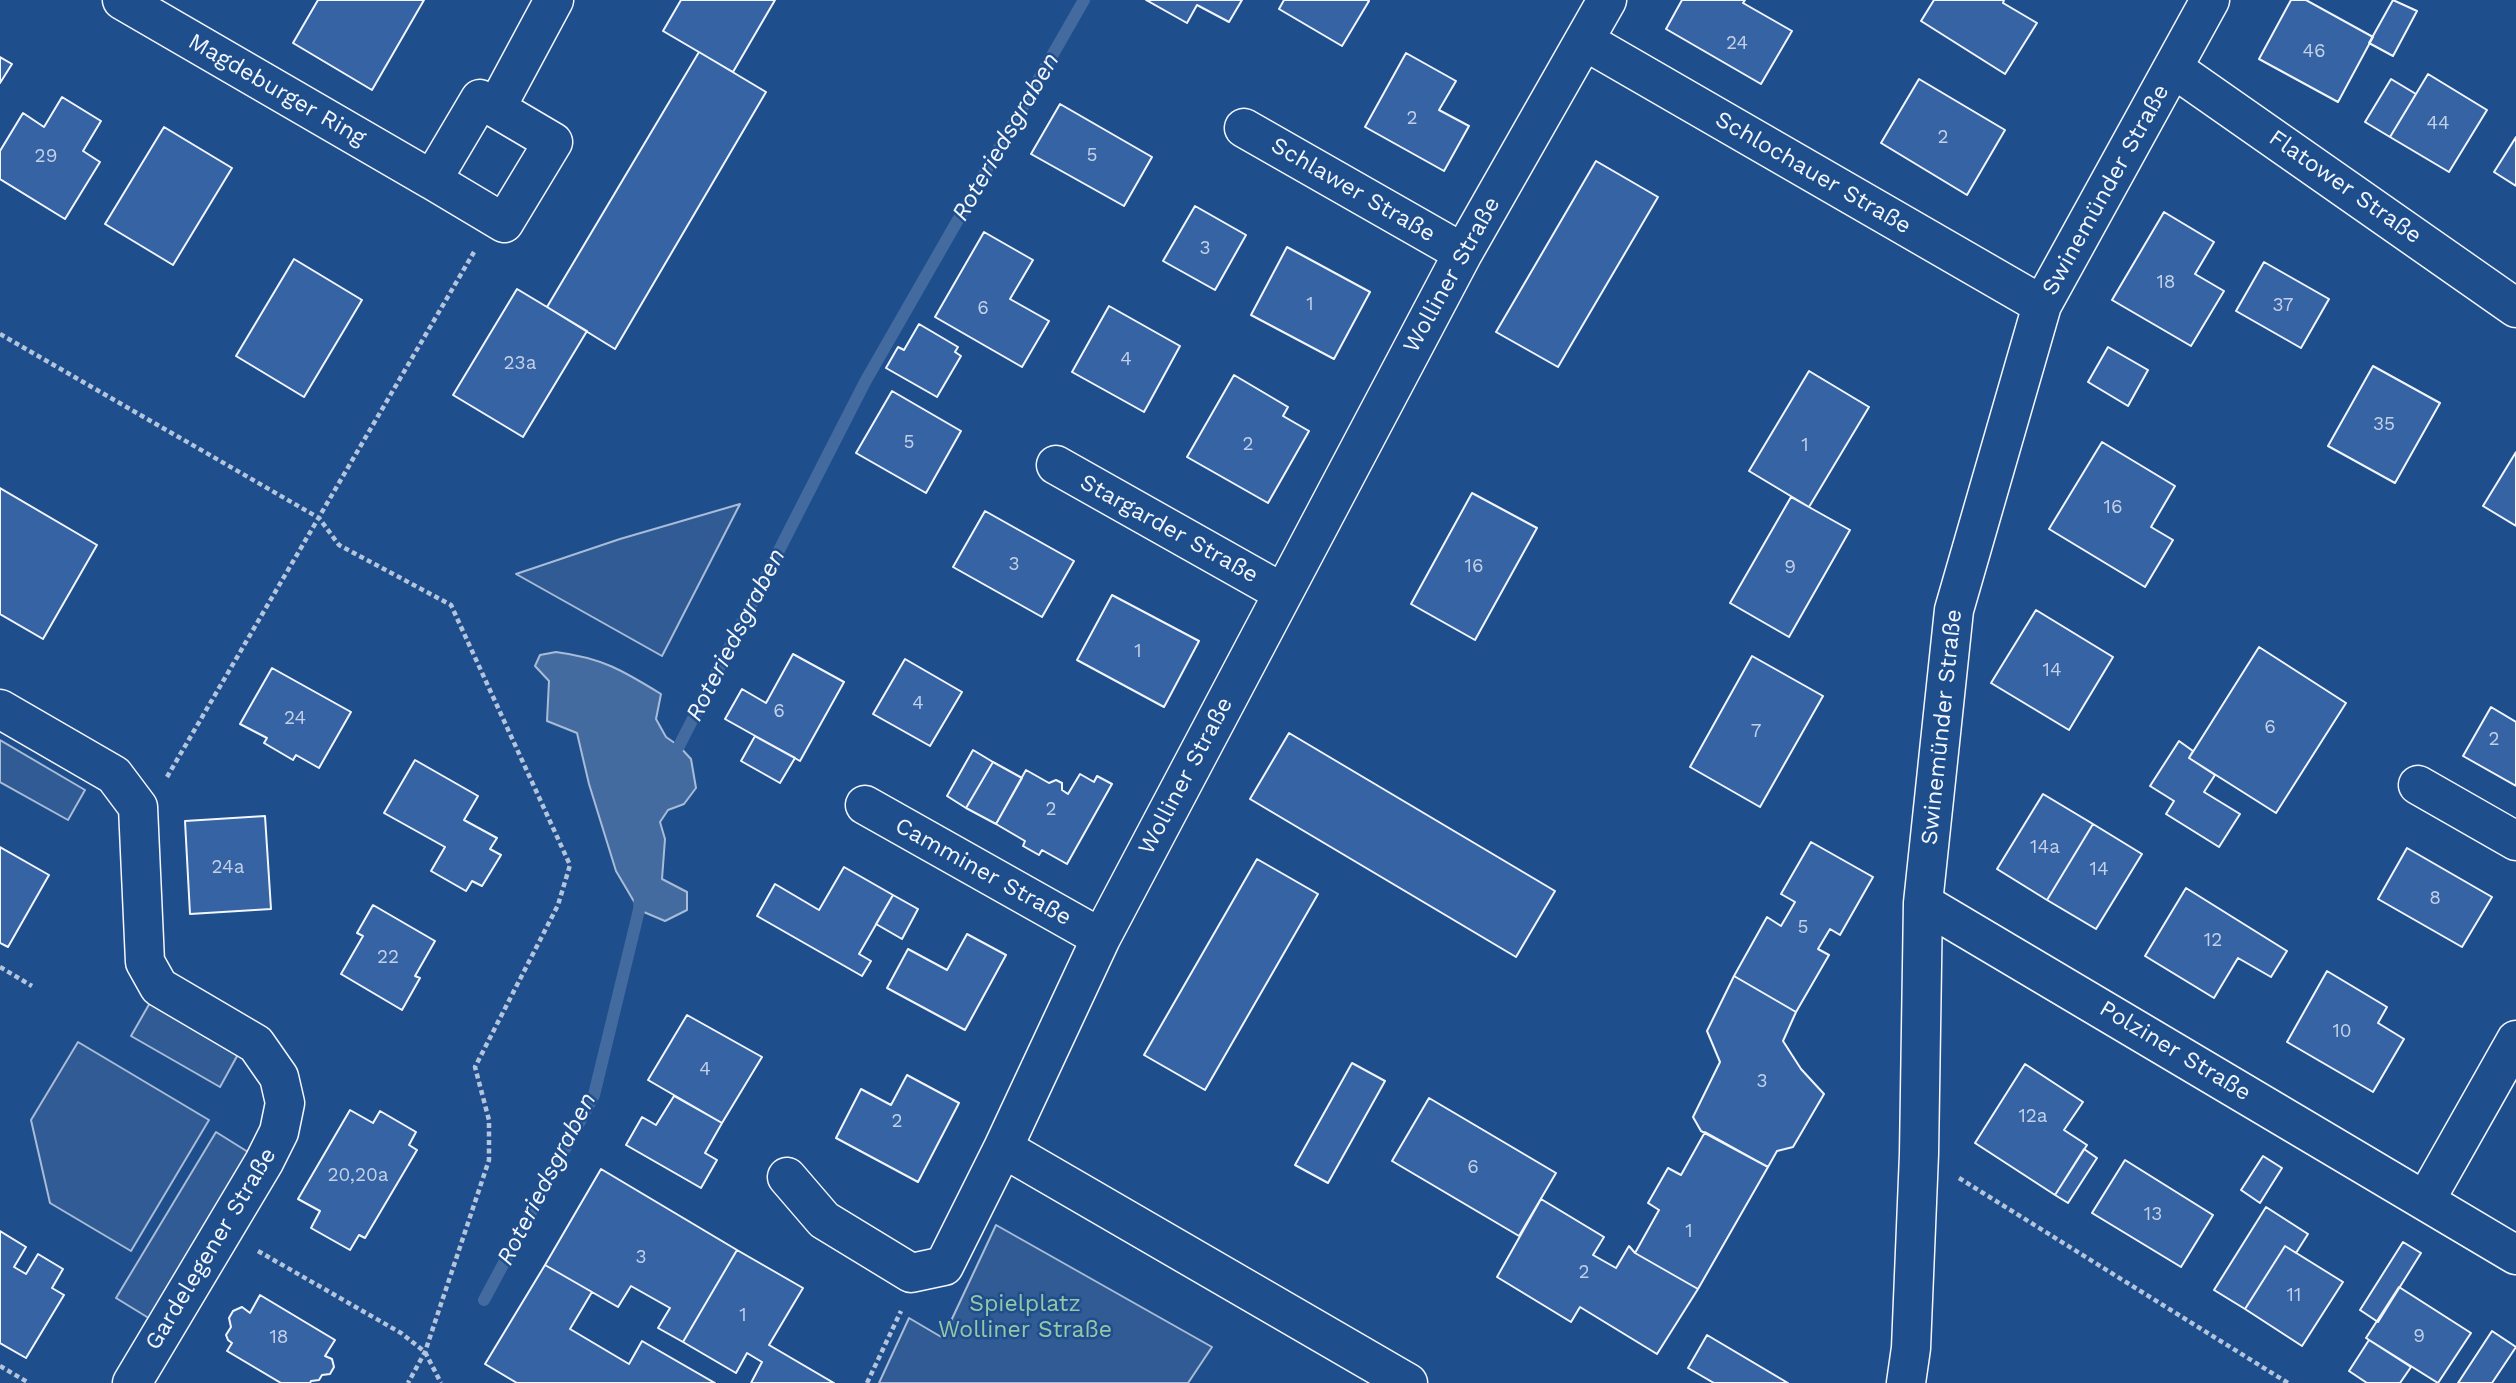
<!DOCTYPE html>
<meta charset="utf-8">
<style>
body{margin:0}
canvas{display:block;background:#1f4e8c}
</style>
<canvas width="2516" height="1383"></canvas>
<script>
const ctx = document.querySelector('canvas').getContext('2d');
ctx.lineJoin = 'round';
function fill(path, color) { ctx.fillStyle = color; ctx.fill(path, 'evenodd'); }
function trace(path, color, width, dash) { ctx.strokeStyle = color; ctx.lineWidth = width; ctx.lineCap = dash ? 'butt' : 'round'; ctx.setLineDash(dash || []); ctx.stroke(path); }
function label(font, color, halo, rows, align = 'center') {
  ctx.font = font + ' "Work Sans",sans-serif'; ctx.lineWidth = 5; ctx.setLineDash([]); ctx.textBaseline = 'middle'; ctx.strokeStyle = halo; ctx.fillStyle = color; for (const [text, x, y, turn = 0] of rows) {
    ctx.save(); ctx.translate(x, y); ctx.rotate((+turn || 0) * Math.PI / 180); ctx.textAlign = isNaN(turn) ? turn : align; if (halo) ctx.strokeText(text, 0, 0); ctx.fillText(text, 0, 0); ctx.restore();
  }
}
const built = new Path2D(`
 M 740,504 L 662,656 L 516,574 L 620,539 Z
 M 0,740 L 85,790 L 68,820 L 0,782 Z
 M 159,987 L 247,1038 L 220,1087 L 131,1036 Z
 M 78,1042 L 209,1120 L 131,1251 L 50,1203 L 31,1120 Z
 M 216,1132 L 264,1162 L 165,1328 L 116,1298 Z
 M 996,1225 L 1212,1347 L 1188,1383 L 879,1383 L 909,1318 L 943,1338 Z`);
const water = new Path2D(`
 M 556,652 C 602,658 622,670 661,694 L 656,719 L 666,737 L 679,746 L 691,759 L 696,788 L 684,804 L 668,810 L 660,822 L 665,839 L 662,879 L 687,892 L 687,910 L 665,921 L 639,910 L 616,871 L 589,784 L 577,733 L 547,721 L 549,681 L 535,666 L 540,655 Z`);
const stream = new Path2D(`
 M 670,758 L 679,746 L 865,382 L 1084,0
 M 484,1300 L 594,1095 L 639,910 L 640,896`);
const building = new Path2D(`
 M 318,0 L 424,0 L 372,90 L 293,43 Z
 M 681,0 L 775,0 L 733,72 L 663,31 Z
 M 1146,0 L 1242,0 L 1229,22 L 1197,5 L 1187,23 Z
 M 1284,0 L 1367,0 L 1369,1 L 1342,46 L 1279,9 Z
 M 1682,0 L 1745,0 L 1743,3 L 1792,31 L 1761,84 L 1666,29 Z
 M 1934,0 L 2004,0 L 2003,3 L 2037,23 L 2005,74 L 1921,21 Z
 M 2291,0 L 2306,0 L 2373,37 L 2338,102 L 2259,59 Z
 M 2393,0 L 2417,11 L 2393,56 L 2369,43 Z
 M 699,52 L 766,92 L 615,349 L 547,307 Z
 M 1406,53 L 1456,81 L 1439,110 L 1469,126 L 1444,171 L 1365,127 Z
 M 0,57 L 12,64 L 0,83 Z
 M 2428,74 L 2487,110 L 2449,172 L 2390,137 Z
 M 1919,79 L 2005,130 L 1967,195 L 1881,143 Z
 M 2391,79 L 2416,94 L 2390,137 L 2365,122 Z
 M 62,97 L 101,121 L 83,151 L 100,162 L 65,219 L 0,179 L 0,151 L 23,113 L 44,127 Z
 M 1060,104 L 1152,157 L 1124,206 L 1031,154 Z
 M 164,127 L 232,168 L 173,265 L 105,224 Z
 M 2516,137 L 2516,186 L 2494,172 Z
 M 1596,161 L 1658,197 L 1558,367 L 1496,332 Z
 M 1195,206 L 1246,235 L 1215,290 L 1163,261 Z
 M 2164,212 L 2214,242 L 2195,274 L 2224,291 L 2191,346 L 2112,300 Z
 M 984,232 L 1033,260 L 1010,299 L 1049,321 L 1022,367 L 935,317 Z
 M 1287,247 L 1370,292 L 1334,359 L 1251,315 Z
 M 294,259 L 362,300 L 304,397 L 236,356 Z
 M 2264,262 L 2329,299 L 2301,348 L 2236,311 Z
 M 517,289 L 587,331 L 523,437 L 453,395 Z
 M 1109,306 L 1180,346 L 1144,412 L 1072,372 Z
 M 919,324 L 958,347 L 955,352 L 961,356 L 937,397 L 886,368 L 898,347 L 904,350 Z
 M 2108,347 L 2148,370 L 2128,406 L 2088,382 Z
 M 2373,366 L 2440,403 L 2395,483 L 2328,446 Z
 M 1809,371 L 1869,407 L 1809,507 L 1749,471 Z
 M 1234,375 L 1288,407 L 1283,416 L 1309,431 L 1268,503 L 1187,457 Z
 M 892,391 L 961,431 L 926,493 L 856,453 Z
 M 2102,442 L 2175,486 L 2151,527 L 2173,540 L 2145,587 L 2049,529 Z
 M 2516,452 L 2516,526 L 2483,506 Z
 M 0,488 L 97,545 L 43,639 L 0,614 Z
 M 1472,493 L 1537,528 L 1475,640 L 1411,604 Z
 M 1791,497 L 1850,530 L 1789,637 L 1730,603 Z
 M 985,511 L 1074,561 L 1042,617 L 953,567 Z
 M 1112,595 L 1199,641 L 1164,707 L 1077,660 Z
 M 2036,610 L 2113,657 L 2069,730 L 1991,683 Z
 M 2259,647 L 2346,703 L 2276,813 L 2189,758 Z
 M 793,654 L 844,682 L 800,761 L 725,719 L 742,689 L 766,703 Z
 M 1752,656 L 1823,696 L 1760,807 L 1690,767 Z
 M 905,659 L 962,692 L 930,746 L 873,714 Z
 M 272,668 L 351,712 L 319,768 L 296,755 L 293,760 L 264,743 L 267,738 L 240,724 Z
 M 2491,707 L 2516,722 L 2516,786 L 2463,756 Z
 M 1289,733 L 1555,891 L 1516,957 L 1250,799 Z
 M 755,736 L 795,758 L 780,783 L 741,761 Z
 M 2179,741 L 2193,751 L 2189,758 L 2215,775 L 2204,792 L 2240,814 L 2219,847 L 2166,814 L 2174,801 L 2150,786 Z
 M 973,750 L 993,762 L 966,808 L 947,796 Z
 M 415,760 L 478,796 L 464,820 L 497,838 L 490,849 L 501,855 L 482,886 L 472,881 L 466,891 L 431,871 L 445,847 L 384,813 Z
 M 993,762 L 1022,778 L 996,824 L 966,808 Z
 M 1026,770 L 1049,783 L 1056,780 L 1062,783 L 1062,790 L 1068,794 L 1080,774 L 1094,782 L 1097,776 L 1112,784 L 1067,864 L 1042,850 L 1039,855 L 1023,846 L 1025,841 L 996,824 Z
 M 2043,794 L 2093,824 L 2047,900 L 1997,869 Z
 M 265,816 L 271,909 L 190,914 L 185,821 Z
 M 2093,824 L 2142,854 L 2096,929 L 2047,900 Z
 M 1811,842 L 1873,877 L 1840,935 L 1830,929 L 1818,949 L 1829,955 L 1796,1012 L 1734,976 L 1767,917 L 1781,926 L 1795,902 L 1781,894 Z
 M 0,847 L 49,875 L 8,947 L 0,943 Z
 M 2407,848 L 2492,897 L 2462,947 L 2378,899 Z
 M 1257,859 L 1318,894 L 1205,1090 L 1144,1055 Z
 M 844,867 L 893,895 L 859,954 L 871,961 L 862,976 L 757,916 L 775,884 L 819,910 Z
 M 2186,888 L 2287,951 L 2271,977 L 2238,958 L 2214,998 L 2145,956 Z
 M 893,895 L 918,909 L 902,939 L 876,924 Z
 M 373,905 L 435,941 L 415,976 L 420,978 L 402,1010 L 341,974 L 363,936 L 357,933 Z
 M 967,934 L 1006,955 L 965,1030 L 887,988 L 908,949 L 947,970 Z
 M 2327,971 L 2387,1007 L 2378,1023 L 2404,1039 L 2373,1092 L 2287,1042 Z
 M 1734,976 L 1796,1012 L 1783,1041 L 1801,1069 L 1824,1094 L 1793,1147 L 1777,1151 L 1768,1167 L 1701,1131 L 1693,1117 L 1720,1062 L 1707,1031 Z
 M 687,1015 L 762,1057 L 722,1123 L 648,1080 Z
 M 1352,1063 L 1385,1081 L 1328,1183 L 1295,1165 Z
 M 2025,1064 L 2083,1102 L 2064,1130 L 2087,1145 L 2055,1195 L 1975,1143 Z
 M 907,1075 L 959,1103 L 918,1182 L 836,1138 L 861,1089 L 891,1105 Z
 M 674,1096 L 722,1123 L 705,1153 L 717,1160 L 701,1188 L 626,1145 L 642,1117 L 656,1125 Z
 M 1429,1098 L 1556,1173 L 1519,1236 L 1392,1161 Z
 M 350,1110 L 373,1123 L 380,1111 L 416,1132 L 409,1145 L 417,1150 L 365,1238 L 359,1235 L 350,1250 L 311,1228 L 320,1211 L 298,1199 Z
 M 1705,1132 L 1768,1167 L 1698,1289 L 1635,1253 L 1659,1210 L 1648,1203 L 1668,1168 L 1681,1175 Z
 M 2084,1149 L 2097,1158 L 2068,1203 L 2055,1195 Z
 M 2263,1156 L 2282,1168 L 2260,1203 L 2241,1190 Z
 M 2125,1160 L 2213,1215 L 2181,1267 L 2092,1213 Z
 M 601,1169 L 737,1250 L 683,1342 L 658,1328 L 670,1308 L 631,1286 L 618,1307 L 545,1265 Z
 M 1541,1199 L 1604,1237 L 1593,1255 L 1616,1268 L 1629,1246 L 1635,1253 L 1698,1289 L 1657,1354 L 1580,1307 L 1571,1322 L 1497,1277 Z
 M 2266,1207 L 2308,1234 L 2296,1253 L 2285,1246 L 2245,1309 L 2214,1290 Z
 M 0,1231 L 26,1247 L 14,1267 L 26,1274 L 38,1254 L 63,1269 L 52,1288 L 64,1295 L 26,1358 L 0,1343 Z
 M 2403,1242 L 2421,1253 L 2378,1322 L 2360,1310 Z
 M 2285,1246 L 2343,1282 L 2302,1346 L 2245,1309 Z
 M 737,1250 L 803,1288 L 769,1345 L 834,1383 L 751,1383 L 762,1362 L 747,1353 L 736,1373 L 683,1342 Z
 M 545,1265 L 592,1292 L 570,1329 L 629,1364 L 642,1341 L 715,1383 L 517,1383 L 485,1364 Z
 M 2399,1287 L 2471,1333 L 2438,1383 L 2366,1338 Z
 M 260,1295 L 335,1340 L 325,1356 L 332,1359 L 334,1367 L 330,1374 L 322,1375 L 319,1380 L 311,1381 L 310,1383 L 281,1383 L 227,1351 L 232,1343 L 228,1340 L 226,1335 L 231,1327 L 229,1318 L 233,1311 L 242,1307 L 250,1313 Z
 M 2492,1331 L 2516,1347 L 2492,1383 L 2458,1383 Z
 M 1707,1335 L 1788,1383 L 1714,1383 L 1688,1368 Z
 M 2369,1340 L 2411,1367 L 2400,1383 L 2367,1383 L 2349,1371 Z`);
const path = new Path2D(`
 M 0,334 L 319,518 L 339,545 L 451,605 L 570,865 L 558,905 L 475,1067 L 489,1120 L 489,1160 L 425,1352 L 408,1383
 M 167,777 L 474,252
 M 0,967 L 32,986
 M 1959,1178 L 2288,1383
 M 258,1251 L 401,1333 L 425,1352 L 441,1383
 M 0,1366 L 29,1383
 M 867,1383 L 901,1311`);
const street = new Path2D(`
 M 122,0 L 432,180
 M 1585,41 L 2042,305
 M 2173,68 L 2516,308
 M 480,99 L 553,142 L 504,223 L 432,180 Z
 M 496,108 L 554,0
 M 1244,128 L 1463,253
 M 1056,465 L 1283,593
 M 0,709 L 114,775 L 138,807 L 145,962 L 159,987 L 256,1044 L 279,1077 L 285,1103 L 279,1132 L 264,1162 L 132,1383
 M 2418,785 L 2516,841
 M 865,805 L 1101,938
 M 1923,903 L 2425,1201 L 2516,1040
 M 787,1177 L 824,1220 L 911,1273 L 944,1266 L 1003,1148
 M 2425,1201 L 2516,1255
 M 1408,1383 L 1003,1148 L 1101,938 L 1463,253 L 1607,0
 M 1906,1383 L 1911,1348 L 1919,1154 L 1923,903 L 1954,610 L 2042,305 L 2210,0`);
const numberNames = [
 ["24",1737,43],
 ["46",2314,51],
 ["2",1412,118],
 ["44",2438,123],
 ["2",1943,137],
 ["5",1092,155],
 ["29",46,156],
 ["3",1205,248],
 ["18",2166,282],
 ["1",1310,304],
 ["37",2283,305],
 ["6",983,308],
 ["4",1126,359],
 ["23a",520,363],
 ["35",2384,424],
 ["5",909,442],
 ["2",1248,444],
 ["1",1805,445],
 ["16",2113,507],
 ["3",1014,564],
 ["16",1474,566],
 ["9",1790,567],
 ["1",1138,651],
 ["14",2052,670],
 ["4",918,703],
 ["6",779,711],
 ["24",295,718],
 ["6",2270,727],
 ["7",1756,731],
 ["2",2494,739],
 ["2",1051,809],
 ["14a",2045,847],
 ["24a",228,867],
 ["14",2099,869],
 ["8",2435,898],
 ["5",1803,927],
 ["12",2213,940],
 ["22",388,957],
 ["10",2342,1031],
 ["4",705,1069],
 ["3",1762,1081],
 ["12a",2033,1116],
 ["2",897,1121],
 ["6",1473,1167],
 ["20,20a",358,1175],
 ["13",2153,1214],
 ["1",1689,1231],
 ["3",641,1257],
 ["2",1584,1272],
 ["11",2294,1295],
 ["1",743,1315],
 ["9",2419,1336],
 ["18",279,1337]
];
const streetNames = [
 ["Magdeburger Ring",277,90,30],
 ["Schlochauer Straße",1813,173,30],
 ["Flatower Straße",2345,187,35],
 ["Schlawer Straße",1353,190,30],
 ["Swinemünder Straße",2106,190,-61],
 ["Wolliner Straße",1452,275,-61],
 ["Stargarder Straße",1169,529,29],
 ["Swinemünder Straße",1942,727,-84],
 ["Wolliner Straße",1186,776,-62],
 ["Camminer Straße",983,872,29],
 ["Polziner Straße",2175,1051,31],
 ["Gardelegener Straße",211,1249,-59]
];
const parkNames = [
 ["Spielplatz",1025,1304],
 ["Wolliner Straße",1025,1330]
];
const waterNames = [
 ["Roteriedsgraben",1006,137,-60],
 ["Roteriedsgraben",736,635,-63],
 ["Roteriedsgraben",547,1179,-63]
];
fill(built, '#305b95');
trace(built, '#a8bbd7', 2);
fill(water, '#446ba0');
trace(water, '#a8bbd7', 2);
trace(stream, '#446ba0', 12);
fill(building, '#3563a3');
trace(building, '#f2f6ff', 2);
trace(street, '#f2f6ff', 41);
trace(path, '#b3c4dc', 4.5, [5, 3.5]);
trace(street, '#1f4e8c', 38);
label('19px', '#c3d1e8', null, numberNames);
label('23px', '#f2f6ff', '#1f4e8c', streetNames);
label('23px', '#97c8a6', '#1f4e8c', parkNames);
label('italic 24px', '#f2f6ff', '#1f4e8c', waterNames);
</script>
